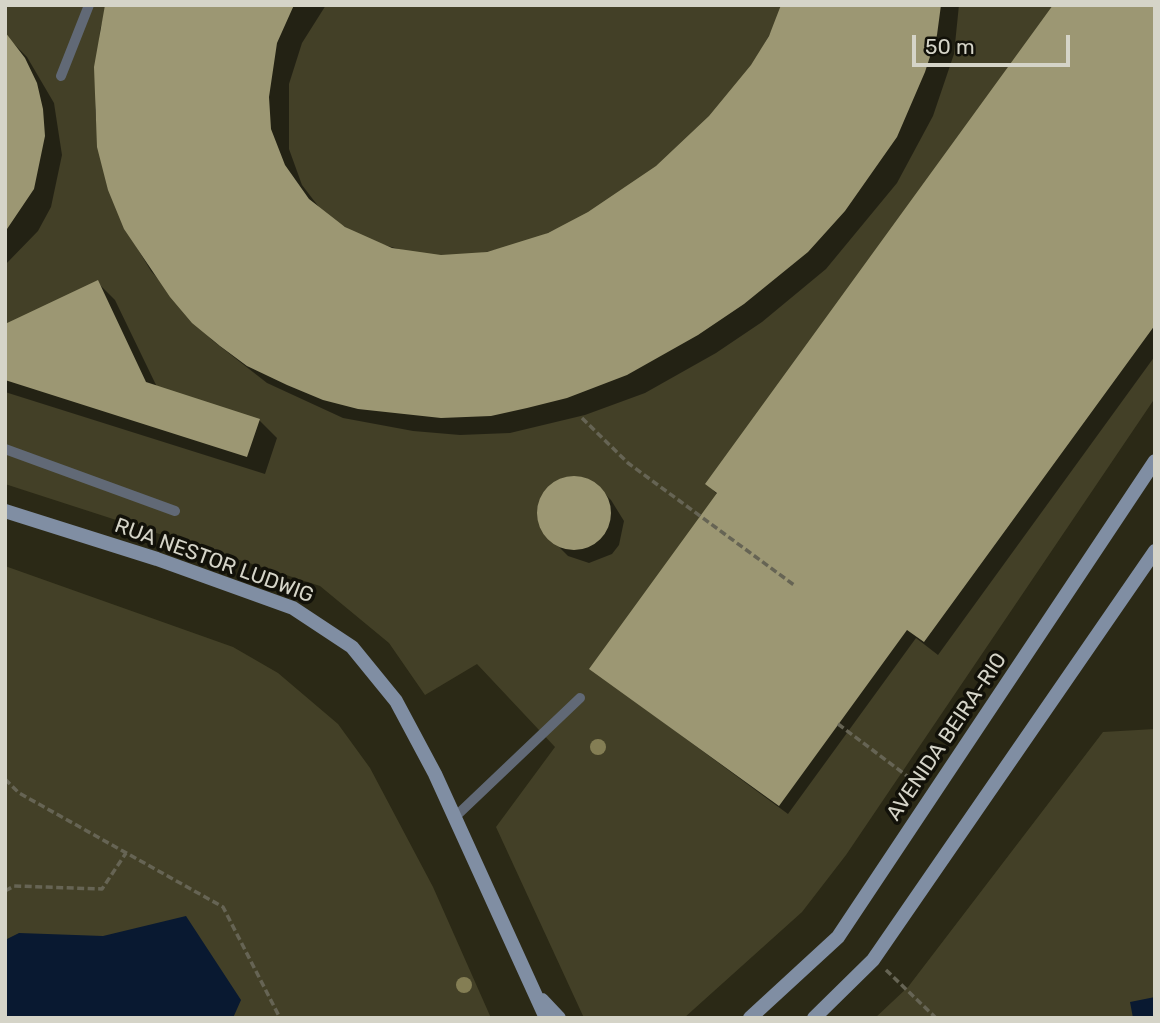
<!DOCTYPE html>
<style>
body{margin:0}
#map{position:relative;width:1160px;height:1023px;overflow:hidden;background:#2b2916;font-family:Rubik,sans-serif}
canvas{display:block}
.frame{position:absolute;inset:0;border:7px solid #d5d4c8;pointer-events:none}
.scale{position:absolute;left:912px;top:35px;width:158px;height:32px;box-sizing:border-box;border:4px solid #d5d4c8;border-top:0;padding-left:9px;font-size:21px;line-height:24px;white-space:nowrap;color:#d5d4c8;-webkit-text-stroke:5px #121109;paint-order:stroke}
</style>
<div id="map">
<canvas width="1160" height="1023"></canvas>
<div class="frame"></div>
<div class="scale">50 m</div>
</div>
<script>
const ctx = document.querySelector('canvas').getContext('2d');
ctx.lineJoin = 'round';
function fill(path, color) { ctx.fillStyle = color; ctx.fill(path, 'evenodd'); }
function trace(path, color, width, dash) { ctx.strokeStyle = color; ctx.lineWidth = width; ctx.lineCap = dash ? 'butt' : 'round'; ctx.setLineDash(dash || []); ctx.stroke(path); }
function label(font, color, halo, rows, align = 'center') {
  ctx.font = font + ' Rubik,sans-serif'; ctx.lineWidth = 7; ctx.setLineDash([]); ctx.textBaseline = 'middle'; ctx.strokeStyle = halo; ctx.fillStyle = color; for (const [text, x, y, turn = 0] of rows) {
    ctx.save(); ctx.translate(x, y); ctx.rotate((+turn || 0) * Math.PI / 180); ctx.textAlign = isNaN(turn) ? turn : align; if (halo) ctx.strokeText(text, 0, 0); ctx.fillText(text, 0, 0); ctx.restore();
  }
}
const green = new Path2D(`
 M 5,5 L 1155,5 L 1155,398 L 846,855 L 802,912 L 684,1018 L 584,1018 L 496,827 L 555,747 L 477,664 L 425,695 L 389,643 L 320,586 L 5,484 Z
 M 5,566 L 233,647 L 278,673 L 338,724 L 370,768 L 433,887 L 491,1018 L 5,1018 Z
 M 1155,729 L 1155,1018 L 875,1018 L 908,987 L 1103,732 Z`);
const water = new Path2D(`
 M 186,916 L 241,1000 L 233,1018 L 5,1018 L 5,940 L 19,933 L 103,936 Z
 M 1155,997 L 1155,1018 L 1133,1018 L 1130,1002 Z`);
const shadow = new Path2D(`
 M 107,5 L 326,5 L 302,43 L 289,84 L 289,149 L 302,185 L 325,215 L 367,240 L 416,254 L 465,257 L 528,242 L 589,214 L 657,167 L 710,117 L 752,66 L 777,21 L 781,5 L 959,5 L 954,54 L 933,116 L 897,183 L 826,269 L 762,322 L 716,353 L 645,393 L 585,415 L 510,433 L 460,435 L 413,431 L 343,418 L 267,383 L 212,340 L 151,271 L 125,228 L 99,147 L 95,110 L 100,30 Z
 M 1155,5 L 1155,356 L 938,655 L 916,638 L 788,814 L 591,669 L 718,495 L 707,484 Z
 M 5,35 L 27,57 L 54,103 L 62,155 L 51,207 L 38,231 L 5,265 Z
 M 97,282 L 115,300 L 157,387 L 259,420 L 277,438 L 265,474 L 5,392 L 5,326 Z
 M 573,478 L 597,486 L 611,500 L 624,521 L 619,545 L 612,554 L 589,563 L 568,556 L 546,534 L 539,513 L 545,492 L 563,480 Z`);
const building = new Path2D(`
 M 105,5 L 294,5 L 277,43 L 269,97 L 271,129 L 285,165 L 309,199 L 345,227 L 392,248 L 441,255 L 487,252 L 548,233 L 588,212 L 656,166 L 709,116 L 751,65 L 769,36 L 781,5 L 941,5 L 937,35 L 925,72 L 897,137 L 845,211 L 808,252 L 744,304 L 698,335 L 627,375 L 567,398 L 527,408 L 491,416 L 441,418 L 358,409 L 323,400 L 287,385 L 247,366 L 220,346 L 192,323 L 170,297 L 124,229 L 108,190 L 97,147 L 94,67 Z
 M 1053,5 L 1155,5 L 1155,325 L 924,642 L 907,630 L 779,806 L 589,669 L 717,493 L 705,484 Z
 M 5,32 L 25,58 L 37,83 L 43,109 L 45,136 L 34,189 L 5,232 Z
 M 98,280 L 146,382 L 260,419 L 247,457 L 5,380 L 5,324 Z
 M537 513a37 37 0 1 1 74 0a37 37 0 1 1-74 0Z`);
const path = new Path2D(`
 M 582,418 L 628,463 L 794,585
 M 838,724 L 919,785
 M 5,779 L 19,793 L 223,907 L 280,1018
 M 5,891 L 14,886 L 102,889 L 126,853
 M 886,970 L 936,1018`);
const lane = new Path2D(`
 M 61,76 L 89,5
 M 5,449 L 175,511
 M 455,817 L 580,698`);
const secondary = new Path2D(`
 M 5,511 L 157,559 L 293,608 L 352,647 L 396,701 L 435,774 L 546,1018
 M 542,1000 L 559,1018
 M 750,1018 L 838,937 L 1155,461
 M 814,1018 L 873,960 L 1155,551`);
const trees = [
 [598,747],
 [464,985]
];
const streetNames = [
 ["RUA NESTOR LUDWIG",214,561,20],
 ["AVENIDA BEIRA-RIO",947,737,-56]
];
fill(green, '#434027');
fill(water, '#091931');
fill(shadow, '#0007');
fill(building, '#9c9773');
trace(path, '#666454', 3.5, [7, 3.5]);
trace(lane, '#616976', 10);
trace(secondary, '#808ea3', 14);
ctx.fillStyle = '#847e54';
for (const [x, y] of trees) { ctx.beginPath(); ctx.arc(x, y, 8, 0, 2 * Math.PI); ctx.fill(); }
label('21px', '#d5d4c8', '#121109', streetNames);
</script>
